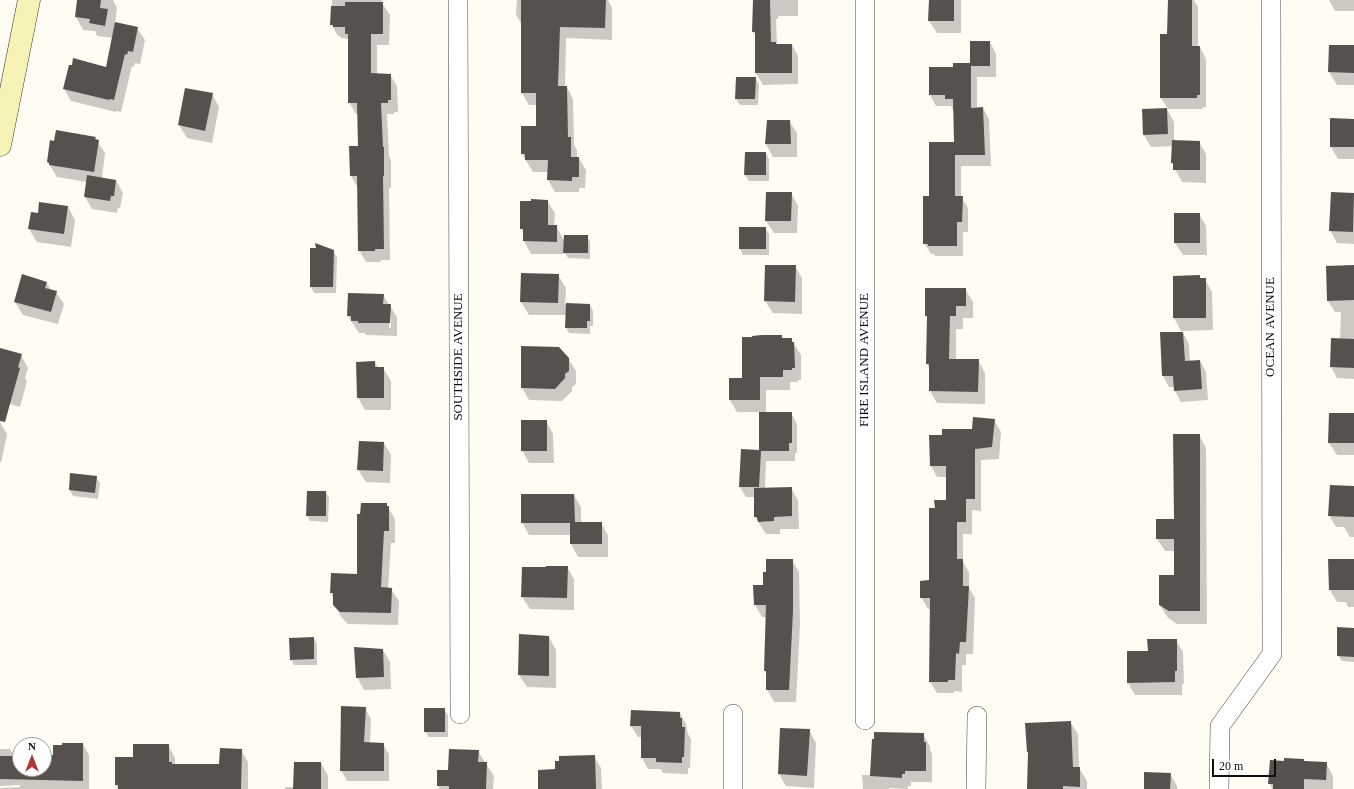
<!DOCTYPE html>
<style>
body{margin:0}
#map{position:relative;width:1354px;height:789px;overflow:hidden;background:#fefcf3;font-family:Georgia,serif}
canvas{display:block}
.north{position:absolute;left:12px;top:737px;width:40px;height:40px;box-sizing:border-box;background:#fff;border:1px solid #9f9f9f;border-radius:50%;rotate:0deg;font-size:11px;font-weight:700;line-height:16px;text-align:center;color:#0f0f0f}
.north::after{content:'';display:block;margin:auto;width:14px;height:18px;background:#b13535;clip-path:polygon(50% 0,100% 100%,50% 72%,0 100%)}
.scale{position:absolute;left:1212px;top:759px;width:64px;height:18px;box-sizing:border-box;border:2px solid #0f0f0f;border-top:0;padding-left:5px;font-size:12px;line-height:14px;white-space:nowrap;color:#0f0f0f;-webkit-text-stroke:3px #fff;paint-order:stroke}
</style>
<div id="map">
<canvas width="1354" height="789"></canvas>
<div class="north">N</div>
<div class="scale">20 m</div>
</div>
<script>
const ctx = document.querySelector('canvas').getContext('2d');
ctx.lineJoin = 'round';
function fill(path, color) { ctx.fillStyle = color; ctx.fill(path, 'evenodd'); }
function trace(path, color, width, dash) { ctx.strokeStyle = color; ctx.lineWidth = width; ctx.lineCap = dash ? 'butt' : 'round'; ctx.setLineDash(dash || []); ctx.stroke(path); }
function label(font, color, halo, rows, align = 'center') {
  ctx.font = font + ' Georgia,serif'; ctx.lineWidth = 4; ctx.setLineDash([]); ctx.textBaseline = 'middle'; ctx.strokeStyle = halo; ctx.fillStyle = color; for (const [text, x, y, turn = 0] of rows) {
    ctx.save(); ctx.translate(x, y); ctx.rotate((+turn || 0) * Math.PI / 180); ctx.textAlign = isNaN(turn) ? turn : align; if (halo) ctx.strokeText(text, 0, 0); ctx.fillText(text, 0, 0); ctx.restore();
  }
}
const shadow = new Path2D(`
 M 86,0 L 113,0 L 117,8 L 115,23 L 137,28 L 145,40 L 140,64 L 135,63 L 134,67 L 132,66 L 121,112 L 116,111 L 116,112 L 71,101 L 64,89 L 107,68 L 113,38 L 97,36 L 95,31 L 83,30 L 76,17 Z
 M 332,0 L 382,0 L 382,3 L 390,15 L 389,45 L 377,45 L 377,75 L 390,75 L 397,86 L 398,112 L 394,112 L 394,114 L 387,114 L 389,156 L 391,160 L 391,188 L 389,188 L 390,260 L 381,260 L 381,262 L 366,262 L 359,250 L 358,188 L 351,176 L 350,147 L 359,147 L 358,114 L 356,114 L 349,102 L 349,39 L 341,38 L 340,36 L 338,36 L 331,24 Z
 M 517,0 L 608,0 L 612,8 L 612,40 L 566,38 L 565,87 L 567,87 L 573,99 L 574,145 L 577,150 L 577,158 L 579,158 L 586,170 L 585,188 L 579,188 L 579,192 L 555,192 L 548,180 L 548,172 L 533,172 L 522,154 L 537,127 L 537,105 L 529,105 L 522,93 L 523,26 L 516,15 Z
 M 754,0 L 798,0 L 798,16 L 778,16 L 778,19 L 776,19 L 777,45 L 792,45 L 798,56 L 798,84 L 763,85 L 756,73 L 756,36 L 753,32 Z
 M 930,0 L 961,0 L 961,33 L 937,33 L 929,21 Z
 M 1169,0 L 1194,0 L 1198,7 L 1198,47 L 1200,47 L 1206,59 L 1206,107 L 1203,107 L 1203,109 L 1167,109 L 1174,122 L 1174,141 L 1199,142 L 1206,154 L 1206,183 L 1182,182 L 1172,163 L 1173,146 L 1151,147 L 1144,135 L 1143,110 L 1168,109 L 1161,98 L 1168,35 Z
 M 1329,0 L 1354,0 L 1354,11 L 1335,11 Z
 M 990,42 L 996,54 L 996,77 L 977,77 L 977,108 L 983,108 L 989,119 L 991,166 L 961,166 L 961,197 L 968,208 L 968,232 L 963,232 L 963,256 L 935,256 L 934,254 L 931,254 L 924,243 L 930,197 L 955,143 L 954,110 L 953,110 L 951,106 L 936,106 L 930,95 L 930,68 L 954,68 L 971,64 Z
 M 1330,46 L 1354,46 L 1354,85 L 1337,85 L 1329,72 Z
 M 737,78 L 755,78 L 759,84 L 758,105 L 740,105 L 736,99 Z
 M 212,94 L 219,107 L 212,143 L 187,138 L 179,125 Z
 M 1354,120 L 1354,159 L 1338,159 L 1331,147 Z
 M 768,121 L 789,121 L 797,133 L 797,157 L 773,157 L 766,144 Z
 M 95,138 L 105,153 L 102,178 L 116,180 L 123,193 L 120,208 L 118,208 L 117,213 L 92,209 L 85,197 L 87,182 L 57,177 L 48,162 Z
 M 746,153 L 766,153 L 769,159 L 769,181 L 749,181 L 745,175 Z
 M 791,193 L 798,206 L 797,233 L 774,233 L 766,221 Z
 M 1332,193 L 1354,194 L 1354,244 L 1337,243 L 1330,230 Z
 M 547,201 L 555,213 L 554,226 L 556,226 L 565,242 L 587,236 L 590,242 L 590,259 L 568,258 L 563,250 L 563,254 L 531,254 L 524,241 L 524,233 L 521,228 Z
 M 68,207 L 75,220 L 71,247 L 37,242 L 29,229 L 39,215 Z
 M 1199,214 L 1206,226 L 1207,255 L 1183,255 L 1175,243 Z
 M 765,228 L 769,234 L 769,255 L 743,255 L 740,249 Z
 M 333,251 L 337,257 L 336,293 L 314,293 L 311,287 Z
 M 795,266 L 802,278 L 802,314 L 773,313 L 765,301 Z
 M 1354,266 L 1354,379 L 1337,378 L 1331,367 L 1340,340 L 1341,312 L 1335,312 L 1328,301 Z
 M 522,274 L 558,275 L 566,288 L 565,304 L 590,305 L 593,311 L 593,326 L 590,326 L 590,334 L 569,333 L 566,327 L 566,315 L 529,315 L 521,302 Z
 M 1199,276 L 1201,279 L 1205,279 L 1212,292 L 1213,330 L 1181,331 L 1174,318 L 1174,277 Z
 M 46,282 L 51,290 L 56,292 L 64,304 L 58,324 L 23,315 L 15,302 Z
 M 926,289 L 965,289 L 973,302 L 973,318 L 963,318 L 963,329 L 956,329 L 956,360 L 978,360 L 985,373 L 985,404 L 937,403 L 930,391 L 930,369 L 927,364 L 928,320 L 926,316 Z
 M 383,295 L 397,317 L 397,336 L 366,335 L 365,333 L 359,333 L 348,316 ZM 389,313 L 391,315 L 391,328 L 389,328 Z
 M 1161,333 L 1183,333 L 1189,344 L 1190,362 L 1200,361 L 1206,372 L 1208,400 L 1181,402 L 1175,391 L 1174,387 L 1169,387 L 1163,376 Z
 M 781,336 L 783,339 L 791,339 L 801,355 L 801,380 L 798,380 L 798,382 L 790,382 L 790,390 L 766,390 L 766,413 L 791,413 L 797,424 L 797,453 L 795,453 L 795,461 L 766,461 L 765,489 L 791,488 L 798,500 L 799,529 L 780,529 L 780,534 L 766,534 L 755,517 L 755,497 L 746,497 L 740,487 L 760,451 L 760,412 L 737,412 L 730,400 L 743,379 Z
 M 0,349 L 21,355 L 28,368 L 25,378 L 27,381 L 20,407 L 0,401 Z
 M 568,358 L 576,371 L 576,384 L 572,387 L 572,391 L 562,401 L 529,400 L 522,388 Z
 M 375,362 L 378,368 L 383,368 L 391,381 L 391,410 L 365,410 L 358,398 Z
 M 1354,414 L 1354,455 L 1337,455 L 1329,443 Z
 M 994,420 L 1001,432 L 999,459 L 981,460 L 981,511 L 972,510 L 972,534 L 963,534 L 963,562 L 969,572 L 969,588 L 975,598 L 973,654 L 966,654 L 966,665 L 962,665 L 962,692 L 954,691 L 954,693 L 937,693 L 930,682 L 931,609 L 928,609 L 921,597 L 930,581 L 936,509 L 947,501 L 947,477 L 937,477 L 931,466 L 943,436 L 973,430 Z
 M 546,421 L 553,434 L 554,463 L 529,463 L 522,450 Z
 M 0,422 L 7,434 L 1,463 L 0,462 Z
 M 1199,435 L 1206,448 L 1207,624 L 1177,624 L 1168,618 L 1160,605 L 1175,576 L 1175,551 L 1165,551 L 1157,539 L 1175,520 Z
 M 384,443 L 391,455 L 390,483 L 366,482 L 358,470 Z
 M 96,477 L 100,483 L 98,499 L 73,496 L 70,490 Z
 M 1354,487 L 1354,537 L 1350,537 L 1344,527 L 1336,527 L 1329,515 Z
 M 326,492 L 329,498 L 328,522 L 310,521 L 307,515 Z
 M 574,495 L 581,507 L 581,523 L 601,523 L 608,535 L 608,557 L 578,557 L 571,544 L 571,535 L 529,535 L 522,522 Z
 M 386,504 L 395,519 L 395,543 L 391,543 L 388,589 L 391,589 L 399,601 L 398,625 L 348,624 L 342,618 L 334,605 L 334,598 L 331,593 L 332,574 L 358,575 L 361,515 Z
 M 792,560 L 799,572 L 800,624 L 796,702 L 774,702 L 767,689 L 767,674 L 765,671 L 767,617 L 762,617 L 755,605 L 764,586 L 767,573 Z
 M 1354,560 L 1354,607 L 1348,607 L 1346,602 L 1337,602 L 1330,590 Z
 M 567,567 L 574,579 L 574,610 L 530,609 L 522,597 Z
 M 1354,629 L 1354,662 L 1342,661 L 1338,655 Z
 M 549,637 L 556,650 L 556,688 L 527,687 L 519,675 Z
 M 314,638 L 317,644 L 317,665 L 294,665 L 291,659 Z
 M 1176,640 L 1183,652 L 1184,684 L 1182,684 L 1182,695 L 1135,695 L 1128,683 L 1149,652 Z
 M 383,650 L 390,662 L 391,689 L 364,690 L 357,677 Z
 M 365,708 L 371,719 L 370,743 L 383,744 L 389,754 L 389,781 L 347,781 L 341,770 Z
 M 444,709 L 448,715 L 448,737 L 429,737 L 425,731 Z
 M 680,713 L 686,724 L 688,734 L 691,739 L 690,768 L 688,768 L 688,774 L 663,773 L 661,769 L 648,769 L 642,758 L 642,737 L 638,737 L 631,726 Z
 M 1070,722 L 1078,734 L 1079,768 L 1087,781 L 1087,789 L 1028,789 L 1029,754 L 1028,751 Z
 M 809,730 L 816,743 L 814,788 L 786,786 L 779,774 Z
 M 923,734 L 930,746 L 930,750 L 932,754 L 932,782 L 911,782 L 911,786 L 908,786 L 908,789 L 889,788 L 889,789 L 863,789 L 862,775 L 871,775 L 875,740 Z
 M 83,744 L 89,755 L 89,789 L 0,789 L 0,788 L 20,787 L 20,785 L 0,786 L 0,749 L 10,749 L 14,756 L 20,756 L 20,769 L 44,769 L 44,756 L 54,756 Z
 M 168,745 L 175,758 L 175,765 L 220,765 L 241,750 L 248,762 L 248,789 L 118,789 L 116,785 L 116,758 L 134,758 Z
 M 478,751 L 494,776 L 493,789 L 440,789 L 438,786 L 449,771 Z
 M 594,756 L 601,768 L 602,789 L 539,789 L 556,770 L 560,762 Z
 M 1304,760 L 1305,762 L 1326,763 L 1333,776 L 1333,789 L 1272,789 L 1270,784 L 1285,762 Z
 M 321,763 L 328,776 L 328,789 L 285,789 L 285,787 L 294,787 Z
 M 1170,774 L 1177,786 L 1177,789 L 1145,789 Z`);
const building = new Path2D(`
 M 77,0 L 101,0 L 100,8 L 108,9 L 105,26 L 89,23 L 90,19 L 75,17 Z
 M 521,0 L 606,0 L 605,28 L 560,27 L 558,86 L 567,86 L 568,137 L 571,137 L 571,157 L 579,157 L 579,177 L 572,177 L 572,181 L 547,180 L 548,160 L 525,160 L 525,154 L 521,154 L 521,126 L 536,126 L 536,93 L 521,93 Z
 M 753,0 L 770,0 L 771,42 L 776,42 L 776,44 L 792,44 L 792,73 L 755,73 L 755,32 L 752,32 Z
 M 929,0 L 954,0 L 954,21 L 928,21 Z
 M 1168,0 L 1192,0 L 1192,46 L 1200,46 L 1200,95 L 1197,95 L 1197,98 L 1160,98 L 1160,34 L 1167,34 Z
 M 345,2 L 383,2 L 383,34 L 371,34 L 371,73 L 391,74 L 391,100 L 388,100 L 388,103 L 381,103 L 383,147 L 384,147 L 384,176 L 383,176 L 384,249 L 375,249 L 375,251 L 358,251 L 357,176 L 350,176 L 349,146 L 358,146 L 357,103 L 348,103 L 348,34 L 345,34 L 345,27 L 333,27 L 333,25 L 330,25 L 331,6 L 345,6 Z
 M 115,22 L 138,27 L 133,52 L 128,51 L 127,55 L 125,54 L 114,100 L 110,99 L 109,100 L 63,89 L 69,65 L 72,65 L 73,58 L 106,67 Z
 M 970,41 L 990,41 L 990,66 L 971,66 L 971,108 L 983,107 L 985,155 L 955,155 L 955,196 L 963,196 L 962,222 L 957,222 L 957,246 L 928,246 L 928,244 L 923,244 L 923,196 L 929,196 L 929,142 L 954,142 L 953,99 L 945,99 L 945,95 L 929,95 L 929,67 L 953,67 L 953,63 L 970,63 Z
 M 1329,45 L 1354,45 L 1354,73 L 1328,72 Z
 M 736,77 L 756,77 L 755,99 L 735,99 Z
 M 185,88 L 213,93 L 205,131 L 178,125 Z
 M 1167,108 L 1168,134 L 1143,135 L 1142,109 Z
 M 1330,118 L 1354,119 L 1354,147 L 1330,147 Z
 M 767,120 L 790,120 L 791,144 L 765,144 Z
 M 56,130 L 96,137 L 95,139 L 99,140 L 94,172 L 49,165 L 49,163 L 47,162 L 50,140 L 54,141 Z
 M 1172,140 L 1200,141 L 1200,170 L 1173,170 L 1173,163 L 1171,163 Z
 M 745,152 L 766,152 L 766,175 L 744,175 Z
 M 87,175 L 116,180 L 114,196 L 111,196 L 110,201 L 84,197 Z
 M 766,192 L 792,192 L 791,221 L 765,221 Z
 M 1331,192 L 1354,193 L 1353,232 L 1329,231 Z
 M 531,199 L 548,200 L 548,225 L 557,225 L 557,242 L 523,241 L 523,229 L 520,229 L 520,201 L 531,201 Z
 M 39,202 L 68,206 L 64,234 L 28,229 L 31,212 L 38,213 Z
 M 1174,213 L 1200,213 L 1200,243 L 1174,243 Z
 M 739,227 L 766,227 L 766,249 L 739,249 Z
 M 564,235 L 588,235 L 588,253 L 563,253 Z
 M 315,243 L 334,250 L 333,287 L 310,287 L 310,248 L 316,248 Z
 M 765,265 L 796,265 L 795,302 L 764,301 Z
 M 1354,265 L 1354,300 L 1327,301 L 1326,266 Z
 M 521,273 L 559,274 L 558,303 L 520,302 Z
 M 22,274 L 47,282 L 45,288 L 57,291 L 51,312 L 14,302 Z
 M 1200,275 L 1200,278 L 1206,278 L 1206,318 L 1173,318 L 1173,276 Z
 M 925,288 L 966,288 L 966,306 L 956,306 L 956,316 L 950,316 L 949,359 L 979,359 L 978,392 L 929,391 L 929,364 L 926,364 L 927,316 L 925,316 Z
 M 348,293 L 384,294 L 383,304 L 391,304 L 390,323 L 358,323 L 358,321 L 351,321 L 351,316 L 347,316 Z
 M 566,303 L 590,304 L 590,321 L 587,321 L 587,328 L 565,328 Z
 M 1160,332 L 1183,332 L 1185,361 L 1200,360 L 1202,389 L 1174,391 L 1173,376 L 1162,376 Z
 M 762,335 L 782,335 L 782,338 L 792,338 L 792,342 L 794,342 L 795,368 L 792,368 L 792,370 L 783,370 L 783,377 L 760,377 L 760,400 L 729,400 L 729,378 L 742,378 L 742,337 L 752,337 L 752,336 Z
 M 1331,338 L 1354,339 L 1354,368 L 1330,367 Z
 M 521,346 L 559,347 L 569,358 L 569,371 L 565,374 L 565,378 L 555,389 L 521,388 Z
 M 0,348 L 22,354 L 18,367 L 20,368 L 5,422 L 0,421 Z
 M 375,361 L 375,367 L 384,367 L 384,398 L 357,398 L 356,362 Z
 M 759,412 L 792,412 L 792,443 L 789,443 L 789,451 L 761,451 L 759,487 L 739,487 L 741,449 L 759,450 Z
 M 1329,413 L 1354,413 L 1354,443 L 1328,443 Z
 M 973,417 L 995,419 L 992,447 L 975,449 L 975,499 L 966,499 L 966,522 L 957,522 L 957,559 L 963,559 L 963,586 L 969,586 L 966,642 L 960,642 L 959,654 L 956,653 L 955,680 L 948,680 L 948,682 L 929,682 L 930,598 L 920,598 L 920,581 L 929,580 L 929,508 L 935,508 L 934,500 L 946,500 L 946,466 L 930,466 L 929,435 L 942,435 L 942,429 L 972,429 Z
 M 521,420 L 547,420 L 547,451 L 521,451 Z
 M 1173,434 L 1200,434 L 1200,611 L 1169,611 L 1159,605 L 1159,575 L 1174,575 L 1174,539 L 1156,539 L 1156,519 L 1174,519 Z
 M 359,441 L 384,442 L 383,471 L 357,470 Z
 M 70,473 L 97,476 L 95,493 L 69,490 Z
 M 1330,485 L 1354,486 L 1354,517 L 1328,516 Z
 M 792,487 L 792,516 L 774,517 L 774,521 L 758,522 L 757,517 L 754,517 L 754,488 Z
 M 307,491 L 326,491 L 326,516 L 306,516 Z
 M 521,494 L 574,494 L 575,522 L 602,522 L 602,544 L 570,544 L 570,523 L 521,523 Z
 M 361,503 L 387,503 L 387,506 L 389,506 L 389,531 L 384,531 L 381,587 L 392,588 L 391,613 L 340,612 L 333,605 L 333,593 L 330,593 L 331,573 L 357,574 L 357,514 L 360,514 Z
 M 766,559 L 793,559 L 793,611 L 789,690 L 766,690 L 766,671 L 764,671 L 766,605 L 754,605 L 753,585 L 763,585 L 763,572 L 766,572 Z
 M 1328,559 L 1354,559 L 1354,590 L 1329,590 Z
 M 546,566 L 568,566 L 567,598 L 521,597 L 522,567 L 546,567 Z
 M 1337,627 L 1354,628 L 1354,657 L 1337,656 Z
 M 519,634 L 549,636 L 549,676 L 518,675 Z
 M 314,637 L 314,659 L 290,660 L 289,638 Z
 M 1147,639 L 1177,639 L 1177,671 L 1175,671 L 1175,682 L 1127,683 L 1127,651 L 1148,651 Z
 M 354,647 L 383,649 L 384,677 L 356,678 Z
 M 341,706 L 366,707 L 364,742 L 384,743 L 384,771 L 340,771 Z
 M 424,708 L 445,708 L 445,732 L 424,732 Z
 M 631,710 L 680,712 L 680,718 L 682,718 L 682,727 L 685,727 L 684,757 L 682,757 L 682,763 L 656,762 L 656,758 L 641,758 L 641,726 L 630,726 Z
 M 1071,721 L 1073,767 L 1080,767 L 1080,787 L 1063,786 L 1063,789 L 1027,789 L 1028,752 L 1027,752 L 1025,723 Z
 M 780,728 L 810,729 L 807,776 L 778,774 Z
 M 874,732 L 924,733 L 924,742 L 926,742 L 926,771 L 905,771 L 905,774 L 902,774 L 902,778 L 870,776 L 872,739 L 874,739 Z
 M 62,743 L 83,743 L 83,781 L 0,779 L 0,756 L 20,756 L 20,769 L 44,769 L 44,755 L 53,755 L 53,745 L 62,745 Z
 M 133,744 L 169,744 L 169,762 L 172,762 L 172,764 L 219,764 L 220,748 L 242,749 L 241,789 L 118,789 L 118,785 L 115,785 L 115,757 L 133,757 Z
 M 449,749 L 479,750 L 478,762 L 487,762 L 486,789 L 449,789 L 449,786 L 437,786 L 437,770 L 448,770 Z
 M 595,755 L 596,789 L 538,789 L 538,770 L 555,769 L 555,761 L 559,761 L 559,756 Z
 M 1284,758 L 1304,759 L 1304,761 L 1327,762 L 1326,780 L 1304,779 L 1304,789 L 1273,789 L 1273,784 L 1268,784 L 1270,760 L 1284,761 Z
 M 294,762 L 321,762 L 321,789 L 293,789 Z
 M 1144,772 L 1171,773 L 1170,789 L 1144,789 Z`);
const street = new Path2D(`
 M 458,0 L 460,714
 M 865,0 L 865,720
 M 733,789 L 733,714
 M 976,789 L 977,716
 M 1219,789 L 1220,726 L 1272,654 L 1271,0`);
const secondary = new Path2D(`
 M 0,145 L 29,0`);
const streetNames = [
 ["OCEAN AVENUE",1271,327,-90],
 ["SOUTHSIDE AVENUE",459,357,-90],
 ["FIRE ISLAND AVENUE",865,360,-90]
];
fill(shadow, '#0003');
fill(building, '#57514d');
trace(street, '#424242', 20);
trace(secondary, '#313131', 23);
trace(street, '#fff', 19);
trace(secondary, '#f7f2b5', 22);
label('13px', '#0f0f0f', '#fff', streetNames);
</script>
